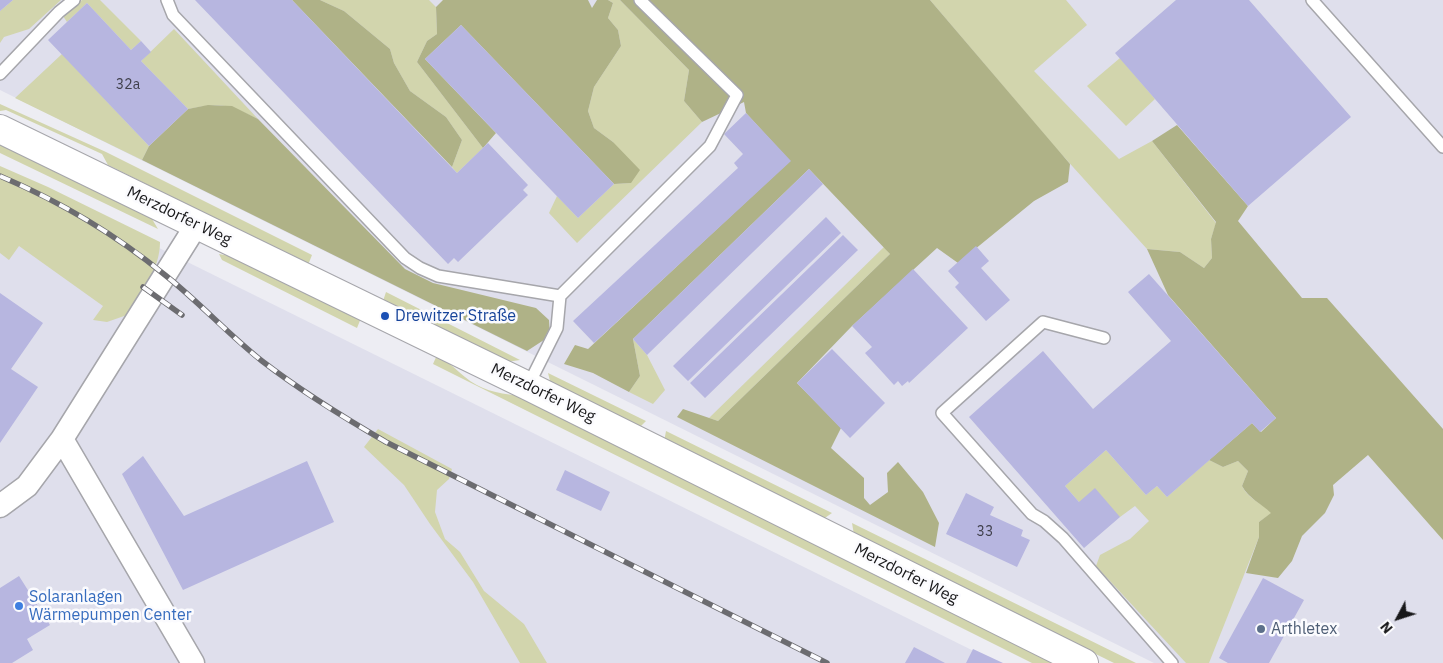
<!DOCTYPE html>
<meta charset="utf-8">
<style>
body{margin:0}
#map{position:relative;width:1443px;height:663px;overflow:hidden;background:#ededf3;font-family:"IBM Plex Sans",sans-serif}
canvas{display:block}
.north{position:absolute;left:1373px;top:593px;width:50px;height:50px;-webkit-text-stroke:4px #fbfbfe;paint-order:stroke;rotate:230deg;font-size:14px;font-weight:700;line-height:20px;text-align:center;color:#18181a}
.north::after{content:'';display:block;margin:auto;width:18px;height:22px;background:#18181a;clip-path:polygon(50% 0,100% 100%,50% 72%,0 100%)}
</style>
<div id="map">
<canvas width="1443" height="663"></canvas>
<div class="north">N</div>
</div>
<script>
const ctx = document.querySelector('canvas').getContext('2d');
ctx.lineJoin = 'round';
function fill(path, color) { ctx.fillStyle = color; ctx.fill(path, 'evenodd'); }
function trace(path, color, width, dash) { ctx.strokeStyle = color; ctx.lineWidth = width; ctx.lineCap = dash ? 'butt' : 'round'; ctx.setLineDash(dash || []); ctx.stroke(path); }
function label(font, color, halo, rows, align = 'center') {
  ctx.font = font + ' "IBM Plex Sans",sans-serif'; ctx.lineWidth = 5; ctx.setLineDash([]); ctx.textBaseline = 'middle'; ctx.strokeStyle = halo; ctx.fillStyle = color; for (const [text, x, y, turn = 0] of rows) {
    ctx.save(); ctx.translate(x, y); ctx.rotate((+turn || 0) * Math.PI / 180); ctx.textAlign = isNaN(turn) ? turn : align; if (halo) ctx.strokeText(text, 0, 0); ctx.fillText(text, 0, 0); ctx.restore();
  }
}
const built = new Path2D(`
 M 0,0 L 1443,0 L 1443,663 L 1154,663 L 0,90 Z
 M 0,167 L 149,243 L 998,663 L 0,663 Z`);
const green = new Path2D(`
 M 13,0 L 61,0 L 29,29 L 4,37 L 0,43 L 0,11 Z
 M 82,0 L 100,0 L 141,41 L 131,50 L 87,3 L 67,22 L 63,16 Z
 M 320,0 L 429,0 L 436,7 L 437,34 L 427,41 L 417,62 L 483,148 L 457,173 L 452,167 L 462,140 L 446,117 L 410,91 L 394,63 L 390,49 L 344,11 Z
 M 608,0 L 620,0 L 689,70 L 684,101 L 702,122 L 577,243 L 549,213 L 557,196 L 578,218 L 614,184 L 631,183 L 613,142 L 594,128 L 588,111 L 594,87 L 621,46 L 618,30 L 608,18 L 613,3 Z
 M 930,0 L 1066,0 L 1087,25 L 1034,71 L 1119,159 L 1152,141 L 1216,223 L 1211,239 L 1212,258 L 1204,268 L 1180,252 L 1147,249 L 1055,147 Z
 M 174,29 L 258,119 C 228,104 221,102 188,109 L 141,61 Z
 M 62,54 L 149,146 L 142,160 L 15,98 Z
 M 1120,58 L 1155,99 L 1126,126 L 1087,86 Z
 M 0,104 L 106,152 L 312,255 L 308,265 L 108,165 L 102,154 L 6,110 L 0,111 Z
 M 0,142 L 142,210 L 152,219 L 158,229 L 0,153 Z
 M 0,166 L 48,187 L 160,242 C 160,270 141,292 127,315 L 107,322 L 93,320 L 103,306 L 19,246 L 9,260 L 0,253 Z
 M 884,247 L 890,254 L 718,421 L 709,418 Z
 M 219,254 L 235,257 L 361,318 L 357,328 L 222,260 Z
 M 386,292 L 520,360 L 507,362 L 383,301 Z
 M 633,339 L 647,355 L 665,390 L 653,404 L 629,392 L 640,376 Z
 M 437,355 C 448,361 455,369 465,377 C 479,389 498,394 516,395 L 1056,663 L 1032,663 L 433,364 Z
 M 548,373 L 646,421 L 638,429 L 551,385 Z
 M 378,429 L 452,469 L 449,479 L 437,490 L 435,512 L 445,539 L 460,552 L 484,591 L 524,624 L 547,663 L 520,663 L 473,582 L 430,524 L 404,485 L 364,447 Z
 M 666,431 L 832,513 L 822,520 L 664,442 Z
 M 1106,450 L 1146,495 L 1157,486 L 1167,497 L 1209,460 L 1223,467 L 1238,461 L 1248,471 L 1242,486 C 1249,500 1261,502 1272,513 L 1259,522 L 1259,537 L 1209,663 L 1186,663 L 1096,566 L 1100,555 L 1130,539 L 1149,521 L 1135,506 L 1120,517 L 1079,502 L 1065,486 Z
 M 852,523 L 1136,663 L 1114,663 L 854,535 Z`);
const forest = new Path2D(`
 M 292,0 L 320,0 L 344,11 L 390,49 L 394,63 L 410,91 L 446,117 L 462,140 L 452,167 Z
 M 443,0 L 588,0 L 592,8 L 597,0 L 608,0 L 613,3 L 608,18 L 618,30 L 621,46 L 594,87 L 588,111 L 594,128 L 613,142 L 640,170 L 631,183 L 614,184 L 461,25 L 425,59 L 496,133 L 483,148 L 417,62 L 427,41 L 437,34 L 436,7 Z
 M 620,0 L 930,0 L 1070,164 L 1068,182 L 1034,201 L 958,263 L 937,248 L 852,326 L 797,383 L 841,428 L 831,448 L 864,478 L 864,498 L 870,505 L 888,492 L 887,473 L 898,462 L 923,492 L 939,523 L 935,547 L 677,417 L 683,409 L 718,421 L 890,254 L 809,169 L 633,339 L 640,376 L 629,392 L 593,373 L 564,364 L 575,345 L 588,349 L 790,161 L 746,113 L 744,102 L 702,122 L 684,101 L 689,70 Z
 M 208,105 L 232,106 L 258,119 L 405,269 L 433,283 L 536,308 L 549,320 L 550,336 L 527,351 L 142,160 L 149,146 L 188,109 Z
 M 1177,125 L 1248,206 L 1238,221 L 1302,298 L 1327,298 L 1443,429 L 1443,540 L 1368,455 L 1333,485 L 1334,495 L 1325,513 L 1302,536 L 1292,561 L 1278,578 L 1246,573 L 1259,537 L 1259,522 L 1271,513 C 1261,503 1249,499 1242,486 L 1248,471 L 1238,461 L 1223,467 L 1209,460 L 1252,423 L 1261,432 L 1276,418 L 1168,295 L 1147,249 L 1180,252 L 1204,268 L 1212,258 L 1211,239 L 1216,222 L 1152,141 Z`);
const building = new Path2D(`
 M 0,0 L 13,0 L 0,11 Z
 M 195,0 L 292,0 L 457,173 L 488,143 L 528,185 L 523,190 L 528,195 L 458,262 L 454,258 L 448,264 Z
 M 1176,0 L 1249,0 L 1351,117 L 1248,206 L 1115,53 Z
 M 87,3 L 131,50 L 141,41 L 151,52 L 141,61 L 188,109 L 149,146 L 48,40 Z
 M 461,25 L 614,184 L 578,218 L 425,59 Z
 M 746,113 L 791,161 L 594,343 L 573,321 L 738,168 L 734,163 L 743,154 L 724,134 Z
 M 809,169 L 823,184 L 647,355 L 633,339 Z
 M 826,217 L 841,233 L 688,381 L 673,366 Z
 M 843,235 L 858,250 L 705,398 L 690,383 Z
 M 976,246 L 989,261 L 981,268 L 1010,300 L 986,321 L 955,287 L 959,283 L 948,271 Z
 M 913,269 L 968,328 L 909,383 L 908,381 L 902,386 L 898,381 L 894,385 L 865,353 L 872,347 L 852,326 Z
 M 1149,274 L 1276,418 L 1260,432 L 1252,423 L 1167,497 L 1157,486 L 1146,495 L 1106,450 L 1065,486 L 1079,502 L 1095,488 L 1120,517 L 1084,548 L 969,417 L 1043,351 L 1093,409 L 1171,341 L 1128,292 Z
 M 0,293 L 43,323 L 11,369 L 38,387 L 0,443 Z
 M 832,349 L 885,403 L 850,438 L 797,383 Z
 M 143,456 L 184,516 L 307,461 L 334,522 L 183,590 L 122,474 Z
 M 565,470 L 610,492 L 601,511 L 556,490 Z
 M 966,493 L 994,507 L 990,515 L 1023,530 L 1021,536 L 1030,540 L 1017,567 L 946,534 Z
 M 19,576 L 50,625 L 27,639 L 33,650 L 12,663 L 0,663 L 0,588 Z
 M 1263,578 L 1304,600 L 1269,663 L 1228,663 L 1219,658 Z
 M 914,647 L 945,663 L 905,663 Z
 M 973,649 L 1003,663 L 966,663 Z`);
const lane = new Path2D(`
 M 167,0 L 173,15 L 405,258 L 420,268 L 438,276 L 560,296
 M 1312,0 L 1443,147
 M 0,74 L 59,12 L 74,0
 M 1104,338 L 1043,322 L 942,413 L 1032,514 L 1044,521 L 1063,538 L 1172,663
 M 528,386 L 557,328 L 560,296 L 710,146 L 737,95 L 640,0`);
const street = new Path2D(`
 M 0,506 L 27,486 L 62,439
 M 193,663 L 62,439 L 197,224`);
const secondary = new Path2D(`
 M 0,129 L 528,386 L 1084,663`);
const rail = new Path2D(`
 M 0,176 C 59,201 115,234 165,275 C 199,302 228,334 262,361 C 301,391 343,417 386,442 L 827,663
 M 143,287 L 182,315`);
const markers = [
 [385,316,5,"#1a4fb4"],
 [19,606,5,"#3f7fe0"],
 [1261,629,5,"#5c6f8a"]
];
const numberNames = [
 ["32a",128,85],
 ["33",985,532]
];
const streetNames = [
 ["Merzdorfer Weg",179,216,26],
 ["Merzdorfer Weg",543,393,26],
 ["Merzdorfer Weg",906,574,27]
];
const transitNames = [
 ["Drewitzer Straße",395,316]
];
const shopNames = [
 ["Solaranlagen",29,597],
 ["Wärmepumpen Center",29,615]
];
const serviceNames = [
 ["Arthletex",1271,629]
];
fill(built, '#dfdfec');
fill(green, '#d2d5ad');
fill(forest, '#afb287');
fill(building, '#b7b6e0');
trace(lane, '#a6a6ab', 14);
trace(street, '#a6a6ab', 25);
trace(secondary, '#a6a6ab', 30);
trace(lane, '#fff', 11);
trace(street, '#fff', 22);
trace(secondary, '#fff', 28);
trace(rail, '#6c6c70', 5.5);
trace(rail, '#fbfbfe', 4, [11]);
for (const [x, y, r, color] of markers) { const dot = new Path2D(); dot.arc(x, y, r, 0, 2 * Math.PI); ctx.fillStyle = color; ctx.fill(dot); trace(dot, '#fbfbfe', 2); }
label('14px', '#40404c', null, numberNames);
label('16px', '#18181a', '#fbfbfe', streetNames);
label('16px', '#164399', '#fbfbfe', transitNames, 'left');
label('16px', '#366cbe', '#fbfbfe', shopNames, 'left');
label('16px', '#4e5e75', '#fbfbfe', serviceNames, 'left');
</script>
